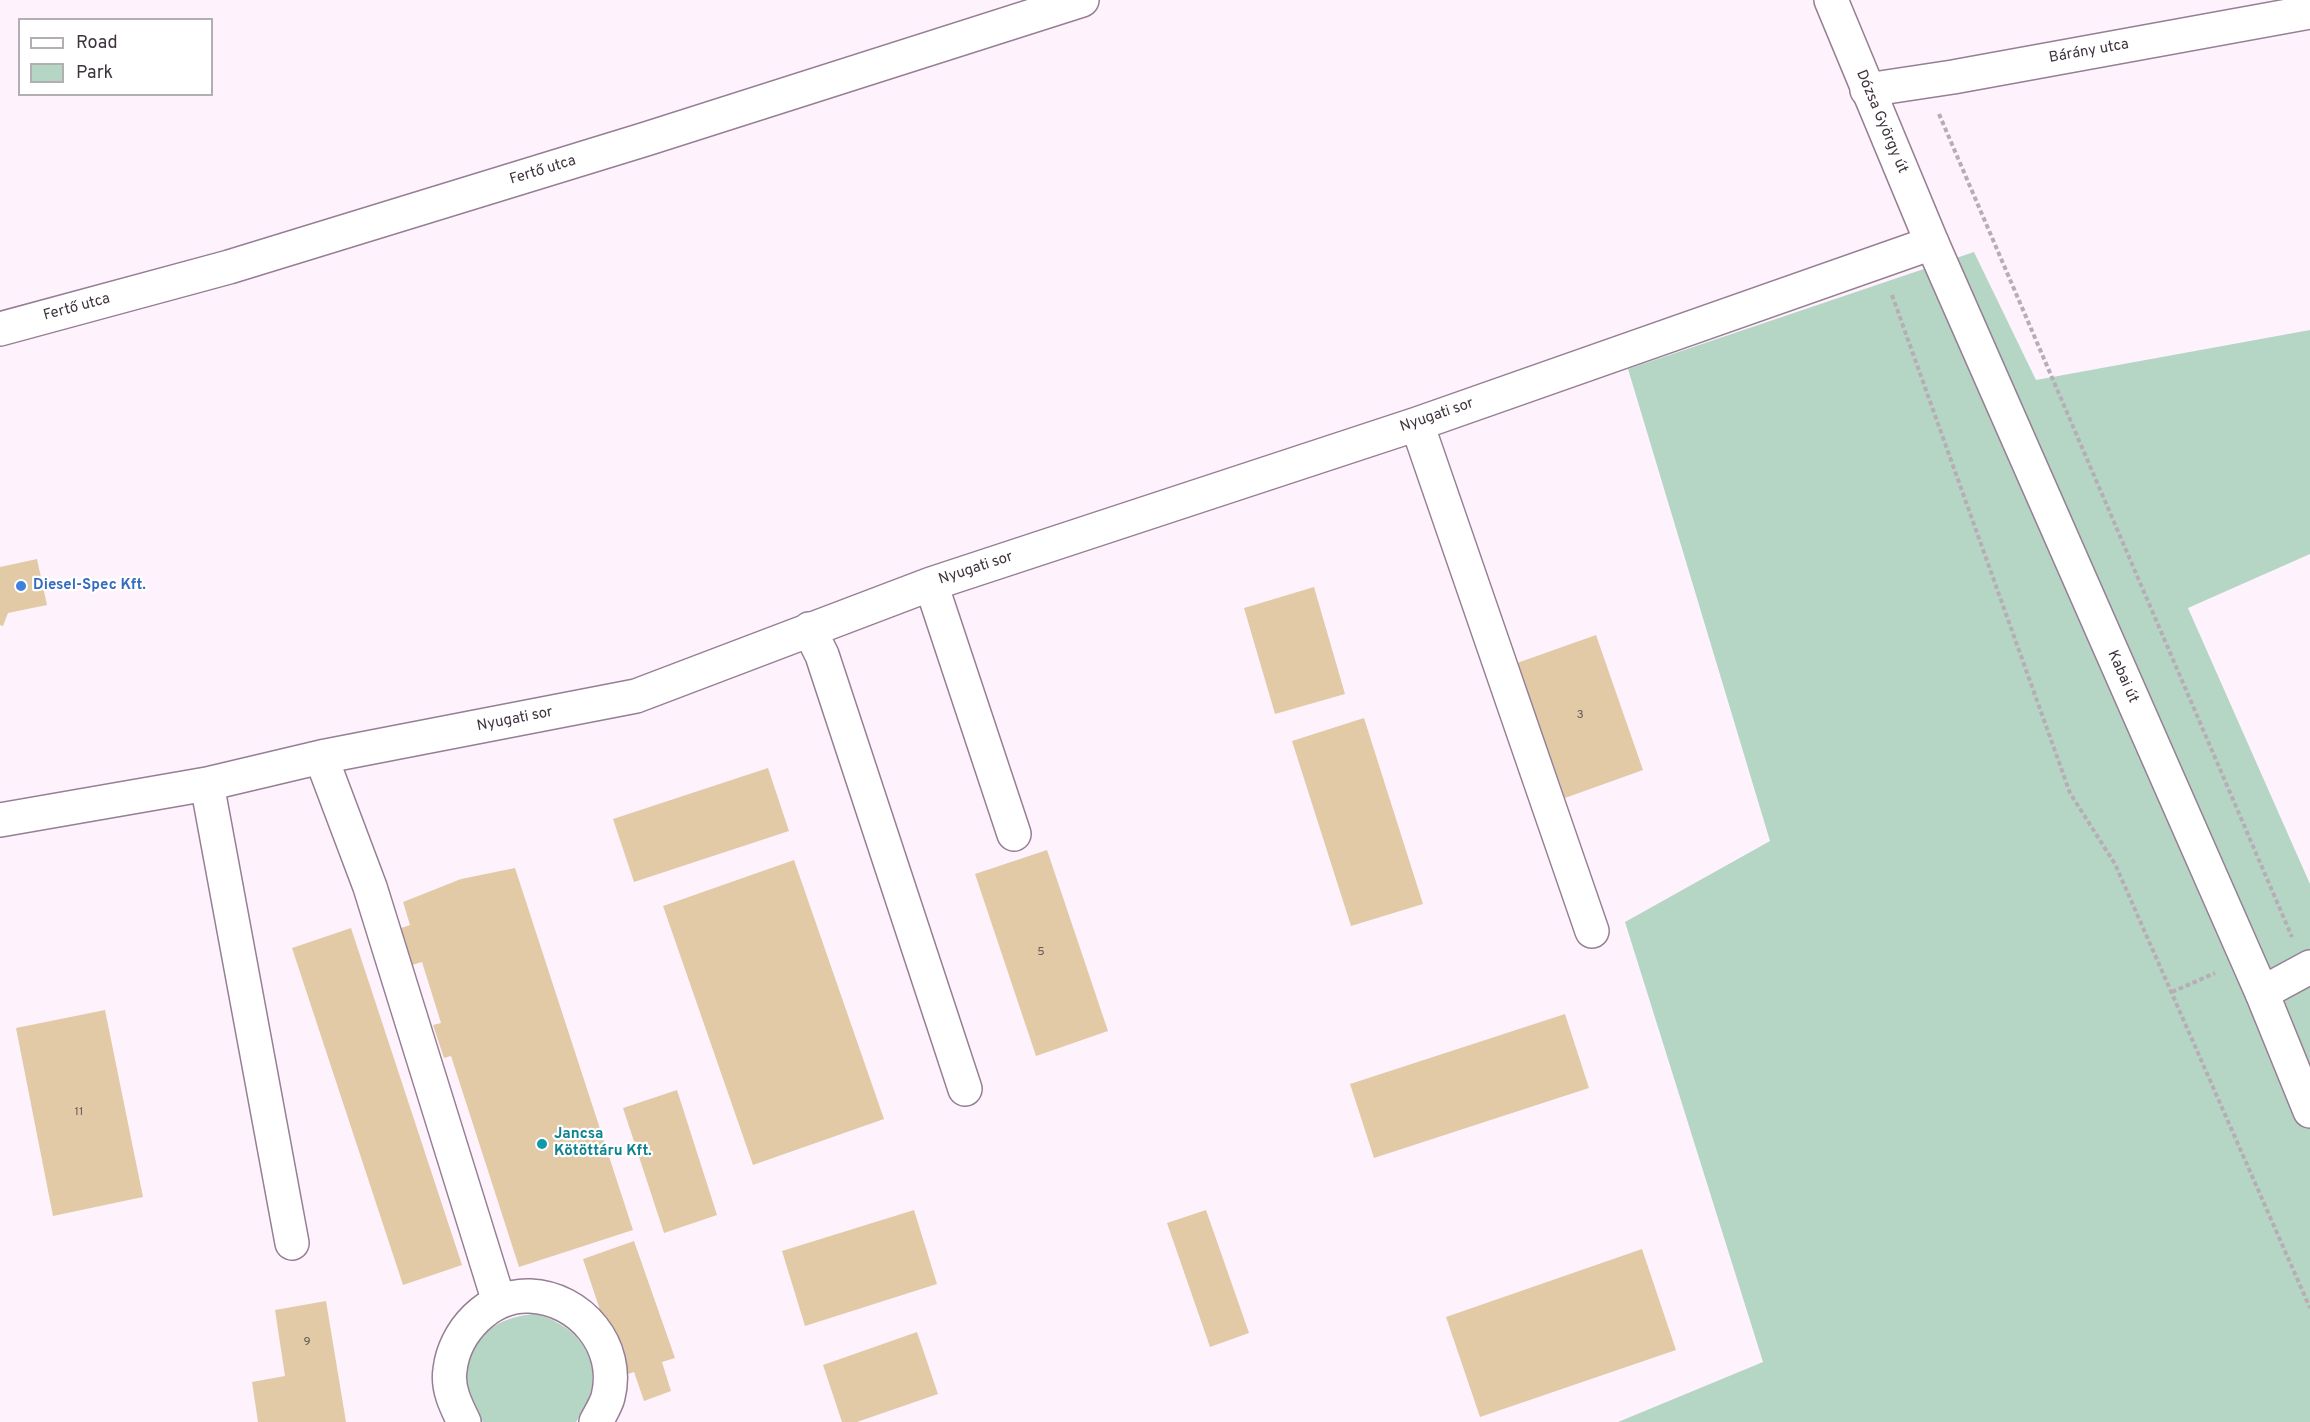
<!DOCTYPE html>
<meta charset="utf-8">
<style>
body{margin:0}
#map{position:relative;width:2310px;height:1422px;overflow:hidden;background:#fef3fd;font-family:Overpass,sans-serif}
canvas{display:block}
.legend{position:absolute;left:18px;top:18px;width:195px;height:78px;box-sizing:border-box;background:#fff;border:2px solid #b2aeb1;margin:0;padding:8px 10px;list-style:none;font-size:18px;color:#3e343d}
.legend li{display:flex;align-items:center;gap:12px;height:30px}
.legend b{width:30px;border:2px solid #b2aeb1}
</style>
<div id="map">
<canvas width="2310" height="1422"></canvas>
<ul class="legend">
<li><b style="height:8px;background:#fff"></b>Road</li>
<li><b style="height:16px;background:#b6d6c5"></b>Park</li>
</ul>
</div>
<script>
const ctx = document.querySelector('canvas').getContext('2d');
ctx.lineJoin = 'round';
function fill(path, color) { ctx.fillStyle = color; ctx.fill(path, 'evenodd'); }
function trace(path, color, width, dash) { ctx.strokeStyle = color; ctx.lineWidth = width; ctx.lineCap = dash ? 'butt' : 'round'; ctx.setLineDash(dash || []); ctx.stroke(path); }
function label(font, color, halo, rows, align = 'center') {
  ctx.font = font + ' Overpass,sans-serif'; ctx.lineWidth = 4.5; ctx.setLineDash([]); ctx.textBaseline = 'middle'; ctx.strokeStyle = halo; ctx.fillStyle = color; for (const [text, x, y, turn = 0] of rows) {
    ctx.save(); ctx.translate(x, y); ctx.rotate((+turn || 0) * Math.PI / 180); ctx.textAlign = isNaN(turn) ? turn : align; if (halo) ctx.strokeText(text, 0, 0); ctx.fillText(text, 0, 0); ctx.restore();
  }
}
const green = new Path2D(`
 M 1974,252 L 2036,380 L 2310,330 L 2310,554 L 2188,608 L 2310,884 L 2310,1422 L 1618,1422 L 1763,1362 L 1625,922 L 1770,841 L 1628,369 Z
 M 535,1314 C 588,1327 611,1377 576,1422 L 483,1422 C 475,1415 474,1407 470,1398 C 453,1349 489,1317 535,1314 Z`);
const building = new Path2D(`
 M 37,559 L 47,605 L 8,613 L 3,626 L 0,625 L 0,567 Z
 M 1314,587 L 1345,694 L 1275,714 L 1244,608 Z
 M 1596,635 L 1643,770 L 1565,798 L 1517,663 Z
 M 1364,718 L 1423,904 L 1351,926 L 1292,741 Z
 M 768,768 L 789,831 L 634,882 L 613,819 Z
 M 1047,850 L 1108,1031 L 1036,1056 L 975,874 Z
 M 794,860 L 884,1119 L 753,1165 L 663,906 Z
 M 515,868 L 633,1230 L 519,1267 L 451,1056 L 444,1058 L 433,1025 L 441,1023 L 422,962 L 406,967 L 395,930 L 410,925 L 403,902 L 461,879 Z
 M 351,928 L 462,1265 L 403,1285 L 292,948 Z
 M 105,1010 L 143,1197 L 53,1216 L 16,1028 Z
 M 1565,1014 L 1589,1088 L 1374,1158 L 1350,1084 Z
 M 677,1090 L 717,1215 L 664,1233 L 623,1108 Z
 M 914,1210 L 937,1284 L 805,1326 L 782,1251 Z
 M 1206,1210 L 1249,1333 L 1210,1347 L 1167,1223 Z
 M 634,1241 L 675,1358 L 662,1362 L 671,1391 L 644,1401 L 634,1372 L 622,1376 L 583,1259 Z
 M 1642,1249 L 1676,1350 L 1480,1417 L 1446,1317 Z
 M 326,1301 L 346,1422 L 258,1422 L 252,1382 L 285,1376 L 275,1310 Z
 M 917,1332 L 938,1394 L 857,1422 L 842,1422 L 823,1365 Z`);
const path = new Path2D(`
 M 1939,114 L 2292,937
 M 1892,295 L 2070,793 L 2115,864 L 2310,1308
 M 2172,992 L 2215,973`);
const minor = new Path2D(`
 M 1867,90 L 1953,77 L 2310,12
 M 0,329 L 229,267 L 646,139 L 1082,0
 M 1417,424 L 1592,931
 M 931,584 L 1014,834
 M 809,629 L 822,655 L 965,1089
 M 321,757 L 370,887 L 499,1302
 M 207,784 L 292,1243
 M 0,820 L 207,784 L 321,757 L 636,696 L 931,584 L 1417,424 L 1932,243
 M 2262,993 L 2310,967
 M 464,1422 C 456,1406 447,1388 450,1370 C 454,1332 489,1294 530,1296 C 580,1298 621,1346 608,1397 C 606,1405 600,1414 596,1422`);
const major = new Path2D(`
 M 1831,0 L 1932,243 L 2262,993 L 2310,1111`);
const markers = [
 [21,586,6,"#3f7fe0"],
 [542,1144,6,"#0f9aa8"]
];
const numberNames = [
 ["3",1580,716],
 ["5",1041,953],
 ["11",79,1113],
 ["9",307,1343]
];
const streetNames = [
 ["Bárány utca",2089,52,-10],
 ["Dózsa György út",1881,122,67],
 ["Fertő utca",543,171,-17],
 ["Fertő utca",77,308,-15],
 ["Nyugati sor",1437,416,-19],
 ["Nyugati sor",976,569,-18],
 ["Kabai út",2122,677,66],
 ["Nyugati sor",515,720,-11]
];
const shopNames = [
 ["Diesel-Spec Kft.",33,586]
];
const cultureNames = [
 ["Jancsa",554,1135],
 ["Kötöttáru Kft.",554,1152]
];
fill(green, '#b6d6c5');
fill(building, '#e2caa7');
trace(minor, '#967f94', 36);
trace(major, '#967f94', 36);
trace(path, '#b7adb6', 4, [4.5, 3]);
trace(minor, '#fff', 33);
trace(major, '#fff', 33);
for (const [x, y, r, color] of markers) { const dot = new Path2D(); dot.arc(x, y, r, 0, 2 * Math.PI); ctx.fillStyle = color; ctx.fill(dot); trace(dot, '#fff', 2); }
label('12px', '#675a58', null, numberNames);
label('15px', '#3e343d', '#fff', streetNames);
label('bold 15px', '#366cbe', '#fff', shopNames, 'left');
label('bold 15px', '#0d838f', '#fff', cultureNames, 'left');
</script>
